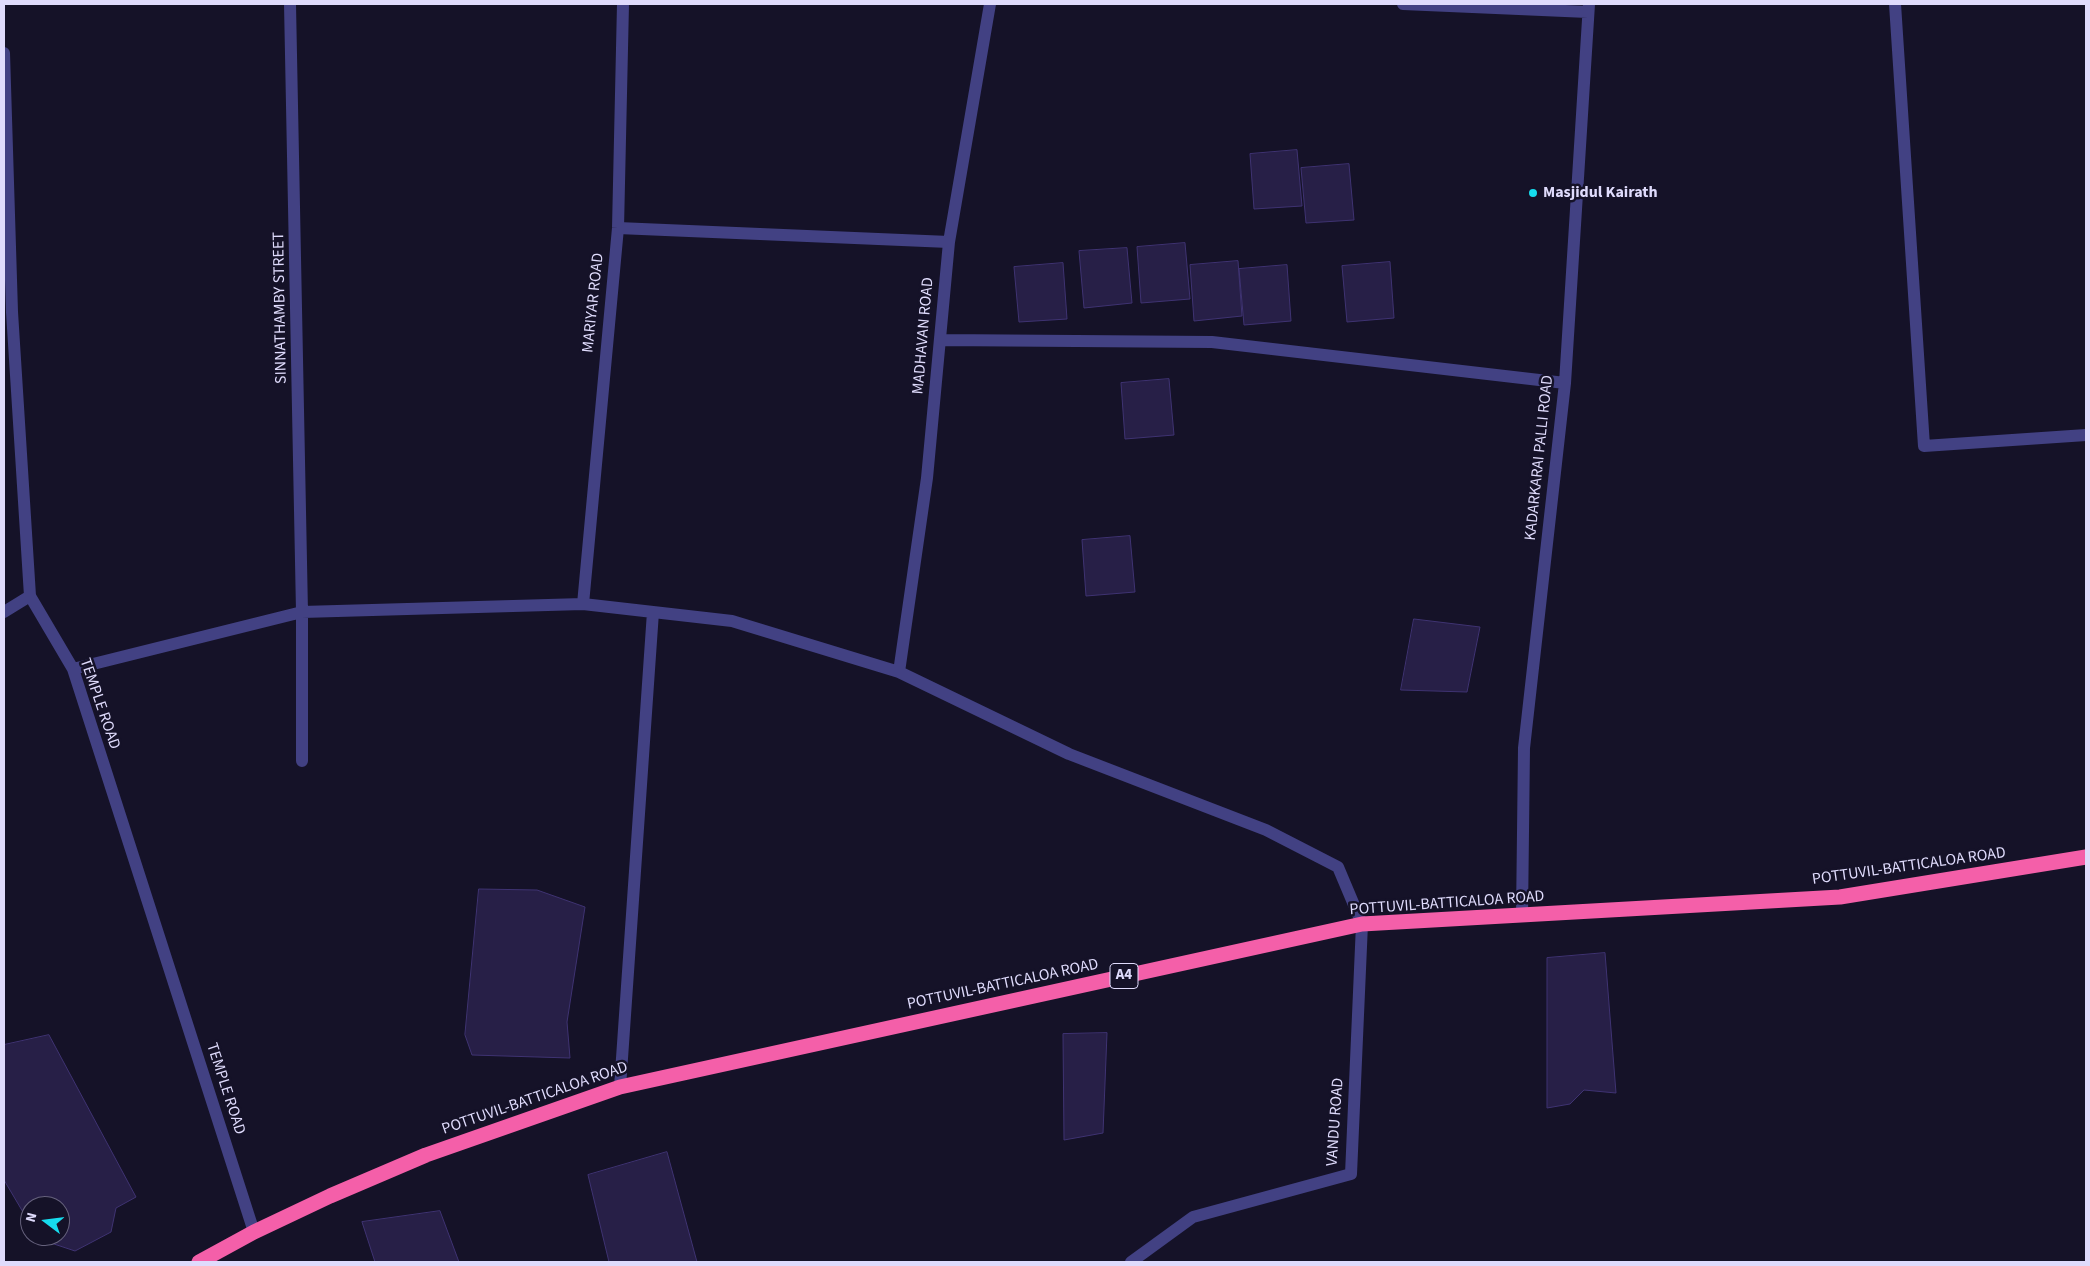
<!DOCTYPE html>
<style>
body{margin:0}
#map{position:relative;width:2090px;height:1266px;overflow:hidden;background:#151228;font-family:"Source Sans 3",sans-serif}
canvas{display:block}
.frame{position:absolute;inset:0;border:5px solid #dfdbfc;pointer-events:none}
.north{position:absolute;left:20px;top:1196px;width:50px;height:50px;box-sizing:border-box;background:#151228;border:1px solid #66627d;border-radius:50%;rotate:285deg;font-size:14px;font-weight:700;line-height:20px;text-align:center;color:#dfdbfc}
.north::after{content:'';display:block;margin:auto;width:18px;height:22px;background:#16dcee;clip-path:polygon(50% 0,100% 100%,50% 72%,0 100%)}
</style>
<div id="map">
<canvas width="2090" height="1266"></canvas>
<div class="frame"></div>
<div class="north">N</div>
</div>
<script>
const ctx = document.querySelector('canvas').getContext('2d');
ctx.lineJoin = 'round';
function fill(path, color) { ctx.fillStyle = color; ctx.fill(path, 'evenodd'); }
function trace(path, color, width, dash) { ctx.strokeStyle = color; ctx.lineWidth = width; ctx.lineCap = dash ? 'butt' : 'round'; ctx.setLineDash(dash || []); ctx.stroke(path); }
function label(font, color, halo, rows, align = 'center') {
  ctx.font = font + ' "Source Sans 3",sans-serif'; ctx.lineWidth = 5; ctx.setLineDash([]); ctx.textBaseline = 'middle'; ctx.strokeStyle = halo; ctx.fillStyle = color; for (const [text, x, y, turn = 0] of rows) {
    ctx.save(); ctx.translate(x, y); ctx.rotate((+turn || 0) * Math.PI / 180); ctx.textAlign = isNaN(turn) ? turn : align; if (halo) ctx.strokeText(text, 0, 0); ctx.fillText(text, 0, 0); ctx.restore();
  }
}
const building = new Path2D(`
 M 1297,150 L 1302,206 L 1254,209 L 1250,154 Z
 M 1349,164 L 1354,220 L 1306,223 L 1301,168 Z
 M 1185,243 L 1190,299 L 1141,303 L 1137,247 Z
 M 1127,248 L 1132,303 L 1084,308 L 1079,251 Z
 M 1238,261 L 1242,316 L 1194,321 L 1190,265 Z
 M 1390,262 L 1394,318 L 1347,322 L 1342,266 Z
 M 1063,263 L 1067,319 L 1019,322 L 1014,267 Z
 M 1287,265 L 1291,321 L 1244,325 L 1239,269 Z
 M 1169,379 L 1174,435 L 1125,439 L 1121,383 Z
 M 1130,536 L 1135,592 L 1086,596 L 1082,540 Z
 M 1414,619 L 1480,627 L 1467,692 L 1401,690 Z
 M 479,889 L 537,890 L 585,907 L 567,1022 L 570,1058 L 472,1055 L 465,1035 Z
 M 1605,953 L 1616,1093 L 1584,1090 L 1570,1104 L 1547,1108 L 1547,958 Z
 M 1107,1033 L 1103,1133 L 1064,1140 L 1063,1034 Z
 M 49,1035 L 136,1197 L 116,1208 L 111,1232 L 75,1251 L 39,1239 L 37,1236 L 60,1236 L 60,1206 L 30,1206 L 30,1224 L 4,1180 L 4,1045 Z
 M 667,1152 L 697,1262 L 609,1262 L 588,1175 Z
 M 440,1211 L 459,1262 L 375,1262 L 362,1222 Z`);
const minor = new Path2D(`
 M 290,4 L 302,612 L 302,761
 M 1403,4 L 1588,12
 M 1895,4 L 1924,446 L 2086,435
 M 4,53 L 12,312 L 30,596 L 73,669 L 254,1232
 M 618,228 L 949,242
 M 940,340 L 1212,342 L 1565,383
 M 583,604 L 618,228 L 623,4
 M 4,612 L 30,596
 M 73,669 L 302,612 L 583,604 L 732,621 L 899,672 L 1069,754 L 1266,830 L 1338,867 L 1362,924 L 1351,1174 L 1193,1217 L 1131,1262
 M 899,672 L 927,478 L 949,242 L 990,4
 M 1522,916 L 1524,748 L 1565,383 L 1589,4
 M 620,1087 L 653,612`);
const highway = new Path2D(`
 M 199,1262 L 254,1232 L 330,1196 L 426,1155 L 620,1087 L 1362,924 L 1840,897 L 2086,857`);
const markers = [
 [1533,193,5,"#16dcee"]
];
const shields = [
 [1124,976,28]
];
const shieldNames = [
 ["A4",1124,976]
];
const poiNames = [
 ["Masjidul Kairath",1543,193]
];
const streetNames = [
 ["MARIYAR ROAD",594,303,-84],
 ["SINNATHAMBY STREET",281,308,-91],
 ["MADHAVAN ROAD",924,336,-85],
 ["KADARKARAI PALLI ROAD",1540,458,-84],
 ["TEMPLE ROAD",99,704,71],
 ["POTTUVIL-BATTICALOA ROAD",1909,867,-8],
 ["POTTUVIL-BATTICALOA ROAD",1447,904,-4],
 ["POTTUVIL-BATTICALOA ROAD",1003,985,-12],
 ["TEMPLE ROAD",225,1089,72],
 ["POTTUVIL-BATTICALOA ROAD",535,1099,-19],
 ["VANDU ROAD",1336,1122,-86]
];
fill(building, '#271f47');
trace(building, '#3f3372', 1);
trace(minor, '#424183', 12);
trace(highway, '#f45fa9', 15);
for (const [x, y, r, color] of markers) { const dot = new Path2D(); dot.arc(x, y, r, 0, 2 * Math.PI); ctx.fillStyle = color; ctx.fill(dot); trace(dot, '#151228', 2); }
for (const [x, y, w] of shields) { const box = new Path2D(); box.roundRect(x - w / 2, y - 12.5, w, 25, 4); ctx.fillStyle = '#151228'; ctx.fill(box); trace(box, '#dfdbfc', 1); }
label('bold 15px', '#dfdbfc', null, shieldNames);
label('bold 16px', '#dfdbfc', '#151228', poiNames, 'left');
label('16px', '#dfdbfc', '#151228', streetNames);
</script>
